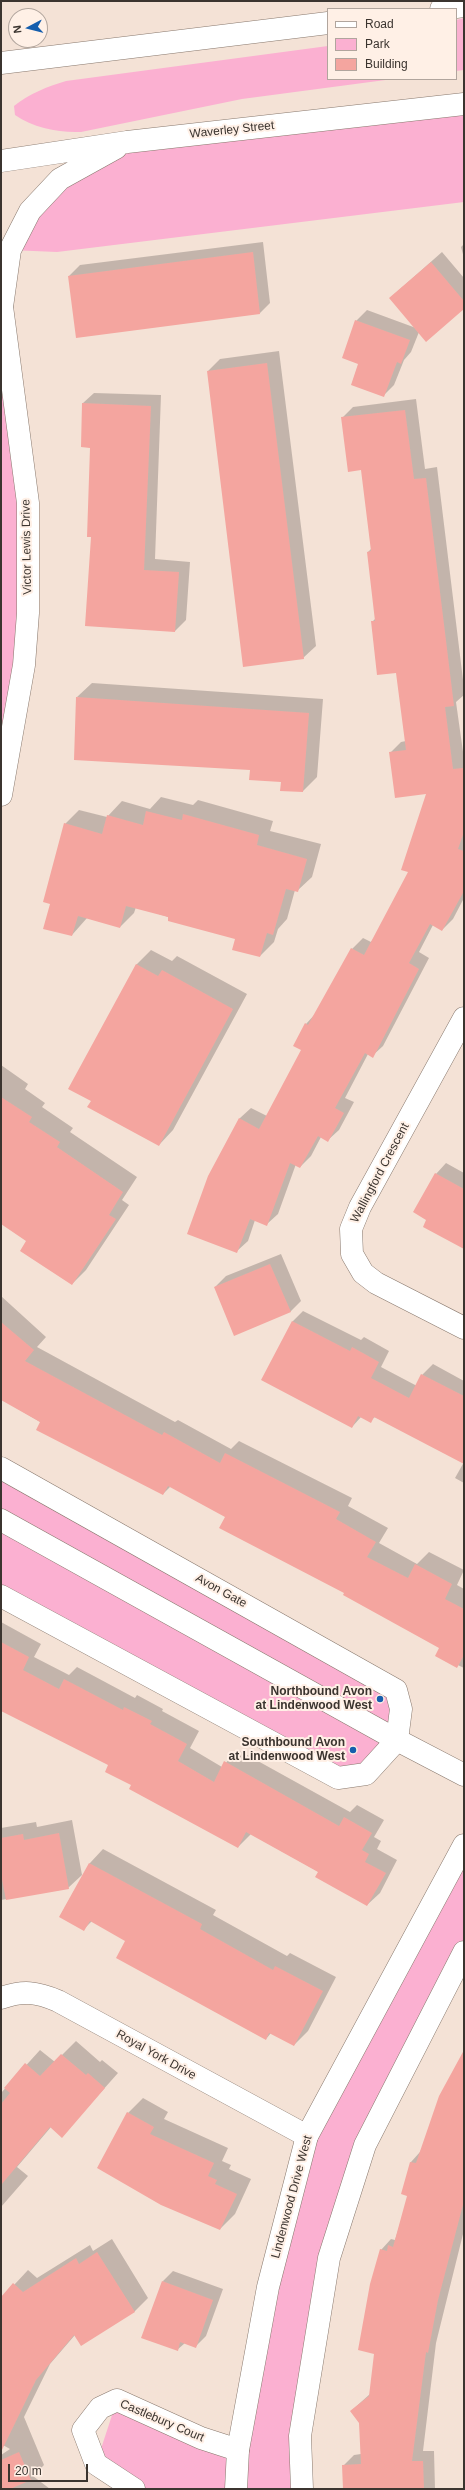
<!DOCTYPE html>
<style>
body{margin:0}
#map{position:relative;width:465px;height:2490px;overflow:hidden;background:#f4e2d6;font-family:Helvetica,sans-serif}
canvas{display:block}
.frame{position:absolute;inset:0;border:2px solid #3b342f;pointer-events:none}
.legend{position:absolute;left:327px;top:8px;width:130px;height:72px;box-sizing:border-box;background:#fff0e6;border:1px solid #b1a59d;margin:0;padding:5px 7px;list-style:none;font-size:12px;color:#3b342f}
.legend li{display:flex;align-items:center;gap:8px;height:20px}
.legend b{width:20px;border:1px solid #b1a59d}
.north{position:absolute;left:8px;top:8px;width:40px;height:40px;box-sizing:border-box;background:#fff0e6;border:1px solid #b1a59d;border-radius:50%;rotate:263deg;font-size:11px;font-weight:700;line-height:16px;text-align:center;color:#3b342f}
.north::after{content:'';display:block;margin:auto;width:14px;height:18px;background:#155ead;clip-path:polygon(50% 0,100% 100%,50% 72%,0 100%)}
.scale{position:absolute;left:8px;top:2464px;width:80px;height:18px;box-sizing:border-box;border:2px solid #3b342f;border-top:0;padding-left:5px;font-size:12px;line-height:14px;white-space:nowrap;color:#3b342f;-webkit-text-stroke:3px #fff0e6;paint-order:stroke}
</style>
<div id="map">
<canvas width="465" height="2490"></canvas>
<div class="frame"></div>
<ul class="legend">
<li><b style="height:5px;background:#fff"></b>Road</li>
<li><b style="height:11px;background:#fbb0d1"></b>Park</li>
<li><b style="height:11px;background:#f4a59f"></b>Building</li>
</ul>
<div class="north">N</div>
<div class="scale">20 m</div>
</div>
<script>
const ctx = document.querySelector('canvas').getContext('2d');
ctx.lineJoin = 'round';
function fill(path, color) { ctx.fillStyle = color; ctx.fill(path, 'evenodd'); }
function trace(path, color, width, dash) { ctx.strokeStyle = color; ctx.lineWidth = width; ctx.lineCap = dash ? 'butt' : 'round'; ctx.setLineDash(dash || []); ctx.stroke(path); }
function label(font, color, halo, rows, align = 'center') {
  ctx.font = font + ' Helvetica,sans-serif'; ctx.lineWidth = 4; ctx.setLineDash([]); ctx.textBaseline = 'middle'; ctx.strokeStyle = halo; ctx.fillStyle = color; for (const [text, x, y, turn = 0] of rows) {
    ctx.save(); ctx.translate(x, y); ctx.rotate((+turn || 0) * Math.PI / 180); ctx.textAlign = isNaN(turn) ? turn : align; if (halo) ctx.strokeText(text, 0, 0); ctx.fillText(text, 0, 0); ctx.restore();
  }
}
const green = new Path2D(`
 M 464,18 L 464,70 L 456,71 L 456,20 Z
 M 328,46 L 328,79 L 393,79 L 242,99 L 81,132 C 59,133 34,128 15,115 L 14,106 C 30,93 47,87 66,81 Z
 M 464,104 L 464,202 L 57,252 L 10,250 L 30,211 L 127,142 Z
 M 1,299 L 28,613 L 1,795 Z
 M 1,1468 L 396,1690 L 401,1709 L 366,1774 L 338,1778 L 1,1596 Z
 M 464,1845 L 464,1952 L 365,2145 L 329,2258 L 302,2489 L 134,2489 L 96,2464 L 117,2400 L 238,2449 L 307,2136 Z`);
const shadow = new Path2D(`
 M 263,242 L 270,303 L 260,313 L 69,276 L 80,265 Z
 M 464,244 L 464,258 L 461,247 Z
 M 442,252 L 464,278 L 464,307 L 419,332 L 411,352 L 404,360 L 394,385 L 383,396 L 360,363 L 356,321 L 367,310 L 416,328 L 390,298 Z
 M 279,351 L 316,646 L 303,658 L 208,371 L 220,359 Z
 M 94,393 L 161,395 L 155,559 L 190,562 L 186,620 L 175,631 L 92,536 L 91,447 L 83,403 Z
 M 416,399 L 425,469 L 437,467 L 464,688 L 464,695 L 456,702 L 464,759 L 464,800 L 428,793 L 390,753 L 401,742 L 406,741 L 397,672 L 372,622 L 376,618 L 368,552 L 372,548 L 362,469 L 342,418 L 353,407 Z
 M 92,683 L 323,699 L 317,777 L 303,791 L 77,697 Z
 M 161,797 L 193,805 L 198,800 L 273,821 L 270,831 L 321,844 L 312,877 L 297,891 L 295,890 L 287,919 L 278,929 L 274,942 L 260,956 L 236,938 L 136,907 L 134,913 L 120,927 L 87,918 L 72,935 L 51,903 L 65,824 L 79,810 L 107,817 L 122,801 L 150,809 Z
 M 464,818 L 464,898 L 453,919 L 442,930 L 433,925 L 419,952 L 429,958 L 383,1046 L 372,1056 L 368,1054 L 345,1098 L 354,1102 L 339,1130 L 328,1140 L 321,1137 L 311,1156 L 300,1167 L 296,1164 L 278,1214 L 267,1224 L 255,1220 L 248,1241 L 237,1251 L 209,1177 L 240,1118 L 251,1108 L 267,1116 L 303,1050 L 306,1024 L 316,1013 L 352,949 L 363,938 L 371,942 Z
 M 151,950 L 172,961 L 177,956 L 247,994 L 173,1130 L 159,1145 L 92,1101 L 136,965 Z
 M 1,1065 L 28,1084 L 25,1089 L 45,1103 L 42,1107 L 73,1128 L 70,1132 L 137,1177 L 122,1200 L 129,1205 L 86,1270 L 72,1284 L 28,1240 L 1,1223 Z
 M 446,1163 L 464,1173 L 464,1249 L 428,1219 L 436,1174 Z
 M 281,1254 L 301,1301 L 290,1312 L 215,1287 L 226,1276 Z
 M 1,1296 L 46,1337 L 37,1347 L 175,1422 L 178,1420 L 231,1449 L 239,1441 L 352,1498 L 348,1506 L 388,1528 L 379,1543 L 417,1564 L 429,1552 L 464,1570 L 457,1585 L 464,1589 L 464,1668 L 437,1655 L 441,1647 L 226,1516 L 171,1486 L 163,1494 L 1,1399 Z
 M 303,1311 L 361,1340 L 364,1337 L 389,1351 L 381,1367 L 417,1386 L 422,1375 L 433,1364 L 464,1381 L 464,1483 L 455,1478 L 464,1462 L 375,1417 L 370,1421 L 361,1417 L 352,1427 L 263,1380 L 293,1321 Z
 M 1,1622 L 41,1644 L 34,1657 L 69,1675 L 77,1667 L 135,1698 L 137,1695 L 163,1709 L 162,1711 L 199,1731 L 190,1748 L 222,1767 L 238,1750 L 350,1812 L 357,1805 L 384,1820 L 374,1837 L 381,1841 L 377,1849 L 397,1860 L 380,1893 L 367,1905 L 319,1872 L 251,1834 L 238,1847 L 132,1785 L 110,1764 L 1,1710 Z
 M 72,1820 L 82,1875 L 68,1888 L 1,1900 L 1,1828 L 36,1822 L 37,1827 Z
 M 103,1849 L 216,1910 L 213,1915 L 287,1956 L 290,1953 L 336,1977 L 308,2031 L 294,2045 L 271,2033 L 266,2039 L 127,1940 L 92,1921 L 84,1929 L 60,1916 L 90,1863 Z
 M 76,2041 L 100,2062 L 102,2060 L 118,2073 L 62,2136 L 51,2127 L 17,2167 L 28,2176 L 1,2207 L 1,2093 L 40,2050 L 55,2062 Z
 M 464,2051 L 464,2230 L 436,2343 L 423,2451 L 434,2451 L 435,2489 L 344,2489 L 343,2466 L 354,2455 L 361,2454 L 360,2423 L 351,2411 L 370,2394 L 375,2353 L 381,2250 L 391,2239 L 395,2240 L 409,2195 L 402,2193 L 411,2162 L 420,2152 Z
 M 143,2098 L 168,2112 L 164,2119 L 228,2148 L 222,2161 L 231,2165 L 229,2169 L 251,2179 L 235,2214 L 220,2229 L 128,2113 Z
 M 112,2239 L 148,2298 L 134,2312 L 75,2335 L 50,2364 L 24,2417 L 44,2465 L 33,2476 L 50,2489 L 1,2489 L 1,2455 L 10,2449 L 1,2444 L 1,2299 L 28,2270 L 37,2278 L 90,2245 L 93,2251 Z
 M 173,2271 L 223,2289 L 206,2336 L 195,2347 L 185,2343 L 177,2350 L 163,2281 Z`);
const building = new Path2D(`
 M 253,252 L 260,314 L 76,338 L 68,276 Z
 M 431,262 L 464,301 L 464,309 L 426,342 L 389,298 Z
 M 355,320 L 410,340 L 401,364 L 397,362 L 384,397 L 351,385 L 358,364 L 342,358 Z
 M 267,363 L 304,659 L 243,667 L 207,371 Z
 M 82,403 L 151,406 L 144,570 L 179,572 L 175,632 L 85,626 L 91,537 L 87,537 L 90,448 L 81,447 Z
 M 405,410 L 414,479 L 426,478 L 454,706 L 445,707 L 453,769 L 463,768 L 464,780 L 464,832 L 458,849 L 464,851 L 464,891 L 442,931 L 430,924 L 409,963 L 419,969 L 373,1058 L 365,1053 L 335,1108 L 344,1113 L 328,1142 L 318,1136 L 300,1168 L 290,1163 L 267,1226 L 250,1219 L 237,1253 L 187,1234 L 208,1176 L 239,1118 L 259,1129 L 301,1050 L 293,1046 L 305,1023 L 308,1025 L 351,948 L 364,955 L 408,872 L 401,870 L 426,794 L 395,798 L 389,752 L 406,750 L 396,673 L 377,675 L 371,621 L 375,621 L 367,552 L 371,551 L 361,470 L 348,472 L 341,417 Z
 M 76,697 L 309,713 L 303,792 L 280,791 L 281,782 L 249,780 L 250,770 L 74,760 Z
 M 146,811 L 182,820 L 183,814 L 259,835 L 257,845 L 307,859 L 298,892 L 286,889 L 273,935 L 267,933 L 260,957 L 232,950 L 235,939 L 168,921 L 168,917 L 126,906 L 120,928 L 78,916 L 72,936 L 43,929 L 50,904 L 43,902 L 64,823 L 102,834 L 107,815 L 143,825 Z
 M 136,964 L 158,976 L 162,970 L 233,1009 L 159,1146 L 87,1107 L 91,1101 L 68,1089 Z
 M 1,1097 L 32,1117 L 29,1122 L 60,1142 L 57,1147 L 123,1192 L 109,1215 L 116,1219 L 72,1285 L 20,1251 L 26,1241 L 1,1224 Z
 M 435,1173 L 464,1189 L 464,1249 L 423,1227 L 426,1220 L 413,1212 Z
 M 270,1264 L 291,1312 L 234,1336 L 214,1287 Z
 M 292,1321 L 350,1351 L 352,1347 L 379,1362 L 371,1378 L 409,1398 L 421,1374 L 464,1396 L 464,1464 L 374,1417 L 371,1423 L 358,1416 L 352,1428 L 261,1380 Z
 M 1,1322 L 34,1350 L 25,1361 L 162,1435 L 164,1432 L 220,1463 L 225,1453 L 340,1512 L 336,1519 L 376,1542 L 367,1557 L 408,1578 L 415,1564 L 452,1584 L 445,1599 L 464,1609 L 464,1655 L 457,1668 L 435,1656 L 439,1648 L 343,1595 L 344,1593 L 219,1528 L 225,1517 L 168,1486 L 163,1495 L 36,1430 L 40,1422 L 1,1400 Z
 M 1,1642 L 29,1657 L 23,1670 L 59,1689 L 64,1679 L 123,1710 L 124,1707 L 152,1721 L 150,1724 L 187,1744 L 178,1761 L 214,1782 L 224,1761 L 339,1826 L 344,1817 L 372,1833 L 362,1850 L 369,1854 L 365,1862 L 386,1873 L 367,1906 L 315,1877 L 318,1872 L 246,1832 L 238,1848 L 129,1789 L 131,1785 L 105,1772 L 108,1765 L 1,1711 Z
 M 59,1833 L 69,1889 L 6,1900 L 1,1874 L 1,1838 L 23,1834 L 24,1840 Z
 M 89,1863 L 202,1924 L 200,1929 L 273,1970 L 275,1966 L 323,1991 L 294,2046 L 269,2033 L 266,2040 L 116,1958 L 125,1941 L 90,1921 L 84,1931 L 59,1917 Z
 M 464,2050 L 464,2201 L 438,2300 L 428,2353 L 426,2352 L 412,2461 L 423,2461 L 424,2489 L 343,2489 L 342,2465 L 361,2464 L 359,2423 L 350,2411 L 369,2396 L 374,2354 L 358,2350 L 370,2284 L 380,2249 L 387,2251 L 388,2245 L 393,2247 L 407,2196 L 401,2194 L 410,2162 L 416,2163 L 439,2096 Z
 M 61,2054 L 86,2075 L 88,2073 L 105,2088 L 62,2138 L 50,2127 L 1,2185 L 1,2104 L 10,2093 L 4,2088 L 25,2063 L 40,2076 Z
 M 127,2112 L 154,2127 L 150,2134 L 214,2163 L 208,2176 L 217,2180 L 215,2184 L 237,2194 L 220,2230 L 161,2205 L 97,2168 Z
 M 97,2252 L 135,2312 L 81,2346 L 74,2335 L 36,2380 L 1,2452 L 1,2297 L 13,2283 L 23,2292 L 76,2258 L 79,2264 Z
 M 162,2281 L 213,2300 L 196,2348 L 180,2342 L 178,2351 L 141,2338 Z
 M 19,2452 L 31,2480 L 10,2489 L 1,2489 L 1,2460 Z`);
const minor = new Path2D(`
 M 464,1018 L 360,1207 L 351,1229 L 352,1254 L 363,1273 L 376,1283 L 464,1328
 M 1,1468 L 396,1690 L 401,1709 L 397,1740 L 366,1774 L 338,1778 L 1,1596
 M 1,1998 C 23,1990 37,1992 58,2001 L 307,2136
 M 134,2489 L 96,2464 L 83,2430 L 100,2408 L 117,2400 L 201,2438 L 238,2450
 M 302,2489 L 300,2436 L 329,2258 L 365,2145 L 464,1952`);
const tertiary = new Path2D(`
 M 1,299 L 28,503 L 28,613 L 24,665 L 1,795
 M 1,1520 L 397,1740 L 464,1775
 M 236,2489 L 238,2450 L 268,2287 L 307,2136 L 464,1845`);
const secondary = new Path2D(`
 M 441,9 L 464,6
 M 1,63 L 328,23
 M 1,161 L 127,142 L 464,104
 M 2,307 L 10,250 L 30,211 L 60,179 L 116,148`);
const markers = [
 [380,1699,4,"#155ead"],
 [353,1750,4,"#155ead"]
];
const streetNames = [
 ["Waverley Street",232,130,-6],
 ["Victor Lewis Drive",27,547,-91],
 ["Wallingford Crescent",380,1173,-62],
 ["Avon Gate",221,1591,29],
 ["Royal York Drive",156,2055,29],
 ["Lindenwood Drive West",292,2197,-75],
 ["Castlebury Court",162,2421,23]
];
const poiNames = [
 ["Northbound Avon",372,1692],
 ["at Lindenwood West",372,1706],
 ["Southbound Avon",345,1743],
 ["at Lindenwood West",345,1757]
];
fill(green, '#fbb0d1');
fill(shadow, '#0003');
fill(building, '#f4a59f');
trace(minor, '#88786d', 23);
trace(tertiary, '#88786d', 23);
trace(secondary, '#88786d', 23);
trace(minor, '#fff', 22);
trace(tertiary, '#fff', 22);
trace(secondary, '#fff', 22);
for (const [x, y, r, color] of markers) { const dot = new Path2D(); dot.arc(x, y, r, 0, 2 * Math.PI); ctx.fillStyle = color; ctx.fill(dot); trace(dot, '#fff0e6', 1.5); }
label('12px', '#3b342f', '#fff0e6', streetNames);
label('bold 12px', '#3b342f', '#fff0e6', poiNames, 'right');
</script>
